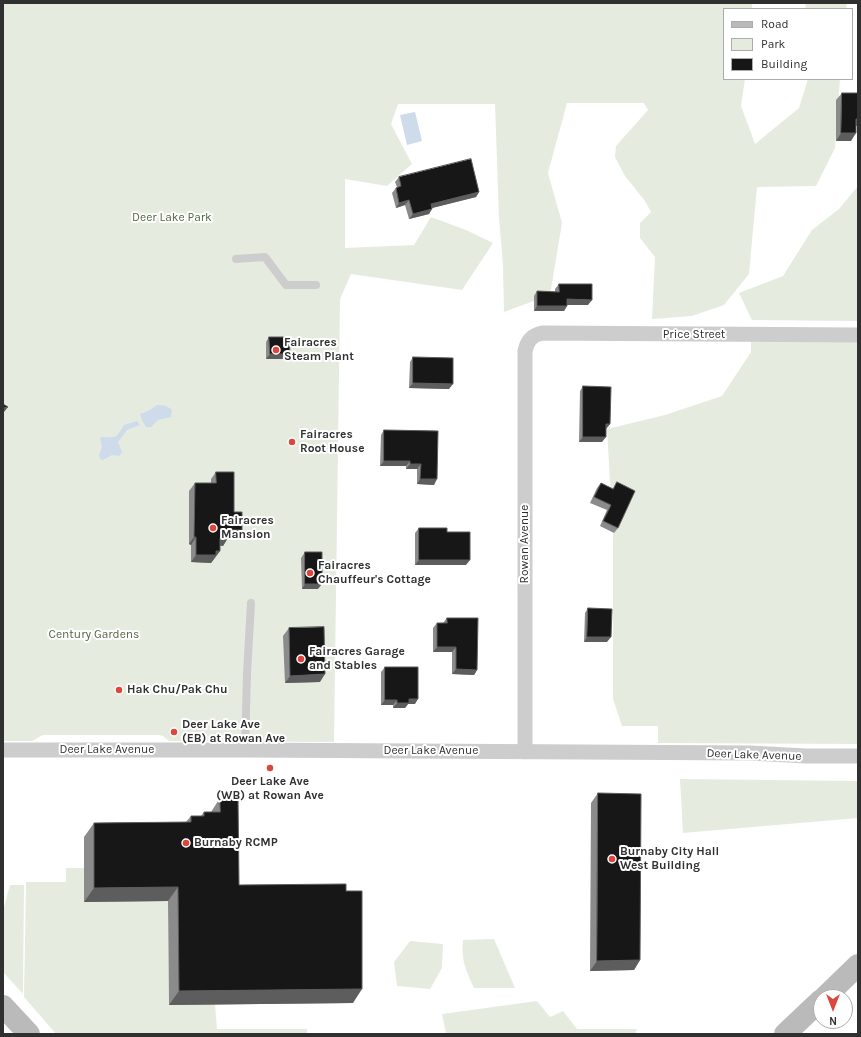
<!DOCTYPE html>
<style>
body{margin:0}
#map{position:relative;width:861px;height:1037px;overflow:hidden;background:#fff;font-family:Karla,sans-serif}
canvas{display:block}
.frame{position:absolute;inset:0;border:4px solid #303030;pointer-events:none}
.legend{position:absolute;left:723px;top:8px;width:130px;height:72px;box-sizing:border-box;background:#fff;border:1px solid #acacac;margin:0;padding:5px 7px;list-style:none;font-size:12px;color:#303030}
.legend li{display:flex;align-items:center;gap:8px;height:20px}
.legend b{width:20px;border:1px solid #acacac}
.north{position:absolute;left:813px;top:989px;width:40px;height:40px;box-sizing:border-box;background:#fff;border:1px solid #acacac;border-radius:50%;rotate:180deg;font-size:11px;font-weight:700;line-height:16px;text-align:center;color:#303030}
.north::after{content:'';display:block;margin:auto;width:14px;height:18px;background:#dc463e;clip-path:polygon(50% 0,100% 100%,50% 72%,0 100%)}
</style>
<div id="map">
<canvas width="861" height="1037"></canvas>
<div class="frame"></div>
<ul class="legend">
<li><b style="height:5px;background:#bababa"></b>Road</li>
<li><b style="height:11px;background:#e5ecdf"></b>Park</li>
<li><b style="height:11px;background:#171717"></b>Building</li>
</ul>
<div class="north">N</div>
</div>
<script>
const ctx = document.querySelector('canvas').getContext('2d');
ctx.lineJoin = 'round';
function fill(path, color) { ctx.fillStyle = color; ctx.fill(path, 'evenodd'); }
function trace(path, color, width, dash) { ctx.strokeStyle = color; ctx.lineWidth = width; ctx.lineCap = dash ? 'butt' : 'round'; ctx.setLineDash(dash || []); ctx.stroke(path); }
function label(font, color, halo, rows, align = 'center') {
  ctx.font = font + ' Karla,sans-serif'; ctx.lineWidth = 4; ctx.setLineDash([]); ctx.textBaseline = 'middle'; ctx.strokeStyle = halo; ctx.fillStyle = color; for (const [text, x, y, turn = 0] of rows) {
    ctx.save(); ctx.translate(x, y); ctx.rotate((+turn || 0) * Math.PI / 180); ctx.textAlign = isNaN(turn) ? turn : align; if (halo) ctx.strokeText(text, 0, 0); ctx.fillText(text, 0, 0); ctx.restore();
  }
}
const green = new Path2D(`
 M 3,3 L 752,3 L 752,9 L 724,9 L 724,79 L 745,79 L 741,106 L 755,144 L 799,108 L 808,79 L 840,79 L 835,148 L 816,186 L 757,187 L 749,274 L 724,305 L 692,316 L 652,319 L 655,257 L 640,238 L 640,223 L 651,212 L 645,201 L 625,176 L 615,157 L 616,146 L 648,110 L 644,103 L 567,103 L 548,173 L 562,223 L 550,295 L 504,312 L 503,266 L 499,218 L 495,104 L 398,104 L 391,124 L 412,164 L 387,186 L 345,179 L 345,248 L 414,245 L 431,217 L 466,230 L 493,243 L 462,290 L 351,274 L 340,299 L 334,742 L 169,741 L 163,736 L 159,735 L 43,735 L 32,741 L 3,741 Z
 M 805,3 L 847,3 L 846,9 L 806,9 Z
 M 858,186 L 858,321 L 752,320 L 739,293 L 783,276 L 812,230 L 839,209 Z
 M 858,341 L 858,744 L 658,743 L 658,726 L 622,726 L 613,699 L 613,534 L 607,429 L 665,415 L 722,396 L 751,352 L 751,342 Z
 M 680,779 L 858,781 L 858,818 L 683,833 Z
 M 66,868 L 84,868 L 168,901 L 169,1005 L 215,1004 L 217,1029 L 307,1029 L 307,1034 L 56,1034 L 24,997 L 26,882 L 66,882 Z
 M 10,885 L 24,885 L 23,994 L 3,972 L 3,911 Z
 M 494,939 L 515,988 L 474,988 C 466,970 461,961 463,940 Z
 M 410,941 L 443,944 L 442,968 L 430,989 L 397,986 L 394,962 Z
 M 537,1001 L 550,1017 L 563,1011 L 577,1029 L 637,1029 L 635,1034 L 449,1034 L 446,1033 L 442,1014 Z`);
const water = new Path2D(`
 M 415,112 L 422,141 L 407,145 L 400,115 Z
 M 157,405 C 164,405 168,406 172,410 L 171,417 L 158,420 L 151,427 L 146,427 L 142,420 L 140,414 L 150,410 Z
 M 137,421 L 140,425 L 127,430 L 118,442 L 122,452 L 119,456 L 112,455 L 103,460 L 100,459 L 99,455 L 102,447 L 100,439 L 101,437 C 117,437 115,440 124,425 Z`);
const lane = new Path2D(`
 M 236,259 L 265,257 L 286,285 L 316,285
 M 245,750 L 247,674 L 251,603`);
const street = new Path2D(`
 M 3,750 L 245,750 L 750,753 L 806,756 L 858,756
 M 525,752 L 525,351 C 527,341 532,335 542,333 L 858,335`);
const secondary = new Path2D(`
 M 825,997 L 858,965
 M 3,1006 L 29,1034
 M 785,1034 L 821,1000`);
const wall = new Path2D(`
 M 842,93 L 858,93 L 858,126 L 856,126 L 851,141 L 836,141 L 836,100 Z
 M 399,177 L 479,192 L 476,197 L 432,208 L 429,214 L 409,219 L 405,205 L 396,208 L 392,193 L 396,188 L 397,187 L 395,182 Z
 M 559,284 L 588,305 L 567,305 L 567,306 L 564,311 L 534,311 L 534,296 L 537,291 L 555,292 L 555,289 Z
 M 269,337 L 286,359 L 266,359 L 266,342 Z
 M 413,357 L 449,389 L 409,388 L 410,362 Z
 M 583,386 L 610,424 L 606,429 L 602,442 L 579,442 L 580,391 Z
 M 384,430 L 438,431 L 434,485 L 417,484 L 417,469 L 406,469 L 406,466 L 380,466 L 381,435 Z
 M 216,472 L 234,512 L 242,530 L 237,537 L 228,537 L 223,546 L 220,545 L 220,551 L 211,563 L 191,562 L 191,545 L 189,544 L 189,491 L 195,483 L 211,483 L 211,479 Z
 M 617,482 L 618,528 L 614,533 L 600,526 L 607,510 L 590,503 L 597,488 L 601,483 L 613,489 Z
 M 419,528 L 447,532 L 466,565 L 415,565 L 415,533 Z
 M 305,552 L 318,589 L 302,589 L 301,558 Z
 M 588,608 L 607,642 L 584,642 L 585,613 Z
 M 447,618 L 477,670 L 474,675 L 452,674 L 452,652 L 433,652 L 433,628 L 437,623 L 443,623 Z
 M 289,628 L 320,682 L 285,683 L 283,636 Z
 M 385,667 L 415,704 L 408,704 L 405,708 L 393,708 L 393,705 L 381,705 L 381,672 Z
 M 598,793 L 640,960 L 634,970 L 590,971 L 591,803 Z
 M 220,798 L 239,885 L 346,891 L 353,1003 L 169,1005 L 168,901 L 84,902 L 84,837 L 94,823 L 186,822 L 191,816 L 201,816 L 204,812 L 211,812 Z`);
const shadedWall = new Path2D(`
 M 856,119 L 858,119 L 858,126 L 851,126 Z
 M 841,133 L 856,133 L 851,141 L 836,141 Z
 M 479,192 L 476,197 L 428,209 L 431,204 Z
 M 409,200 L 405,205 L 396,208 L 399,203 Z
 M 432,209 L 429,214 L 409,219 L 413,214 Z
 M 567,299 L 592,300 L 588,305 L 564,305 Z
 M 537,306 L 567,306 L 564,311 L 534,311 Z
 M 270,354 L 290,354 L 286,359 L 266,359 Z
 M 413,383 L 453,384 L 449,389 L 409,388 Z
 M 8,407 L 4,412 L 3,413 L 3,408 Z
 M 606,424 L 610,424 L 606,429 L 602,429 Z
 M 583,437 L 606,437 L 602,442 L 579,442 Z
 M 384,461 L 410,461 L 406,466 L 380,466 Z
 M 410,464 L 421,464 L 417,469 L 406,469 Z
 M 420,479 L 437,479 L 434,485 L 417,484 Z
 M 228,530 L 242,530 L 237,537 L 223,537 Z
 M 194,537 L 196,537 L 191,545 L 189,544 Z
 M 220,538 L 228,538 L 223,546 L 215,545 Z
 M 216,551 L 220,551 L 211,563 L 191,562 L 196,555 Z
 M 419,560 L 470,560 L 466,565 L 415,565 Z
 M 305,584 L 322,584 L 318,589 L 302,589 Z
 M 587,637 L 611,637 L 607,642 L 584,642 Z
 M 437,647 L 456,647 L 452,652 L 433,652 Z
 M 456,669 L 477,670 L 474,675 L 452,674 Z
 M 325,674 L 320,682 L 285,683 L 290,676 Z
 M 409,699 L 418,699 L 415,704 L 408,704 L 405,708 L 393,708 L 397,703 Z
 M 385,700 L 397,700 L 393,705 L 381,705 Z
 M 178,887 L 168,901 L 84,902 L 94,888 Z
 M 640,960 L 634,970 L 590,971 L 597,961 Z
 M 362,989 L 353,1003 L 169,1005 L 179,991 Z`);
const building = new Path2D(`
 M 842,93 L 858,93 L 858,119 L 856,119 L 856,133 L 841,133 Z
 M 471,159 L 479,192 L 431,204 L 432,209 L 413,214 L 409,200 L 399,203 L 396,188 L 401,186 L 399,177 Z
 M 559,284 L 592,284 L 592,300 L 567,299 L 567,306 L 537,306 L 537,291 L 559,292 Z
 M 269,337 L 289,337 L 290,354 L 270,354 Z
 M 413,357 L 453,358 L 453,384 L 413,383 Z
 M 583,386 L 611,387 L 610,424 L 606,424 L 606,437 L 583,437 Z
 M 3,404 L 8,407 L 3,408 Z
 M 384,430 L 438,431 L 437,479 L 420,479 L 421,464 L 410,464 L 410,461 L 384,461 Z
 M 216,472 L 234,472 L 234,512 L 242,512 L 242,530 L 228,530 L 228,538 L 220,538 L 220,551 L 216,551 L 216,555 L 196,555 L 196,537 L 194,537 L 195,483 L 216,483 Z
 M 617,482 L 635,491 L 618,528 L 603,521 L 611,505 L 594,497 L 601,483 L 613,489 Z
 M 419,528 L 447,528 L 447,532 L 470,532 L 470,560 L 419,560 Z
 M 305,552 L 322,552 L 322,584 L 305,584 Z
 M 588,608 L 612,609 L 611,637 L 587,637 Z
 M 447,618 L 478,618 L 477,670 L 456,669 L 456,647 L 437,647 L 437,623 L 447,623 Z
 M 324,627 L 325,674 L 290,676 L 289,628 Z
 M 385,667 L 418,667 L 418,699 L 409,699 L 409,703 L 397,703 L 397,700 L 385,700 Z
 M 598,793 L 641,794 L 640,960 L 597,961 Z
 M 220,798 L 238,798 L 239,885 L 346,884 L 346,891 L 362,891 L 362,989 L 179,991 L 178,887 L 94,888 L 94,823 L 191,822 L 191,816 L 204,816 L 204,812 L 220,812 Z`);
const markers = [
 [276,350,4,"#dc463e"],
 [292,442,4,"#dc463e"],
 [213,528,4,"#dc463e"],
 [310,573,4,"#dc463e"],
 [301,659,4,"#dc463e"],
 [119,690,4,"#dc463e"],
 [174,732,4,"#dc463e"],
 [270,768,4,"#dc463e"],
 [186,843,4,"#dc463e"],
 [612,859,4,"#dc463e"]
];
const parkNames = [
 ["Deer Lake Park",172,218],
 ["Century Gardens",94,635]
];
const streetNames = [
 ["Price Street",694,335],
 ["Rowan Avenue",525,544,-90],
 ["Deer Lake Avenue",107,750],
 ["Deer Lake Avenue",431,751],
 ["Deer Lake Avenue",754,755,2]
];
const poiNames = [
 ["Fairacres",284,343],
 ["Steam Plant",284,357],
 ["Fairacres",300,435],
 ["Root House",300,449],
 ["Fairacres",221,521],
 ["Mansion",221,535],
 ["Fairacres",318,566],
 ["Chauffeur's Cottage",318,580],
 ["Fairacres Garage",309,652],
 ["and Stables",309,666],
 ["Hak Chu/Pak Chu",127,690],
 ["Deer Lake Ave",182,725],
 ["(EB) at Rowan Ave",182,739],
 ["Deer Lake Ave",270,782,"center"],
 ["(WB) at Rowan Ave",270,796,"center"],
 ["Burnaby RCMP",194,843],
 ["Burnaby City Hall",620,852],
 ["West Building",620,866]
];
fill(green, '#e5ecdf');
fill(water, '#cddbeb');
trace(lane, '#cdcdcd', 8);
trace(street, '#cdcdcd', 15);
trace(secondary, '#bababa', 22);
fill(wall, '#8b8b8b');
fill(shadedWall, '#5d5d5d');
fill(building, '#171717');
trace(building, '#5d5d5d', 1);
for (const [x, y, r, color] of markers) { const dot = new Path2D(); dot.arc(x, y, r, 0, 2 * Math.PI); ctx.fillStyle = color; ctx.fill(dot); trace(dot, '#fff', 1.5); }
label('12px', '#4e6a40', '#fff', parkNames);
label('12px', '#303030', '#fff', streetNames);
label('bold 12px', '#303030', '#fff', poiNames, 'left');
</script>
